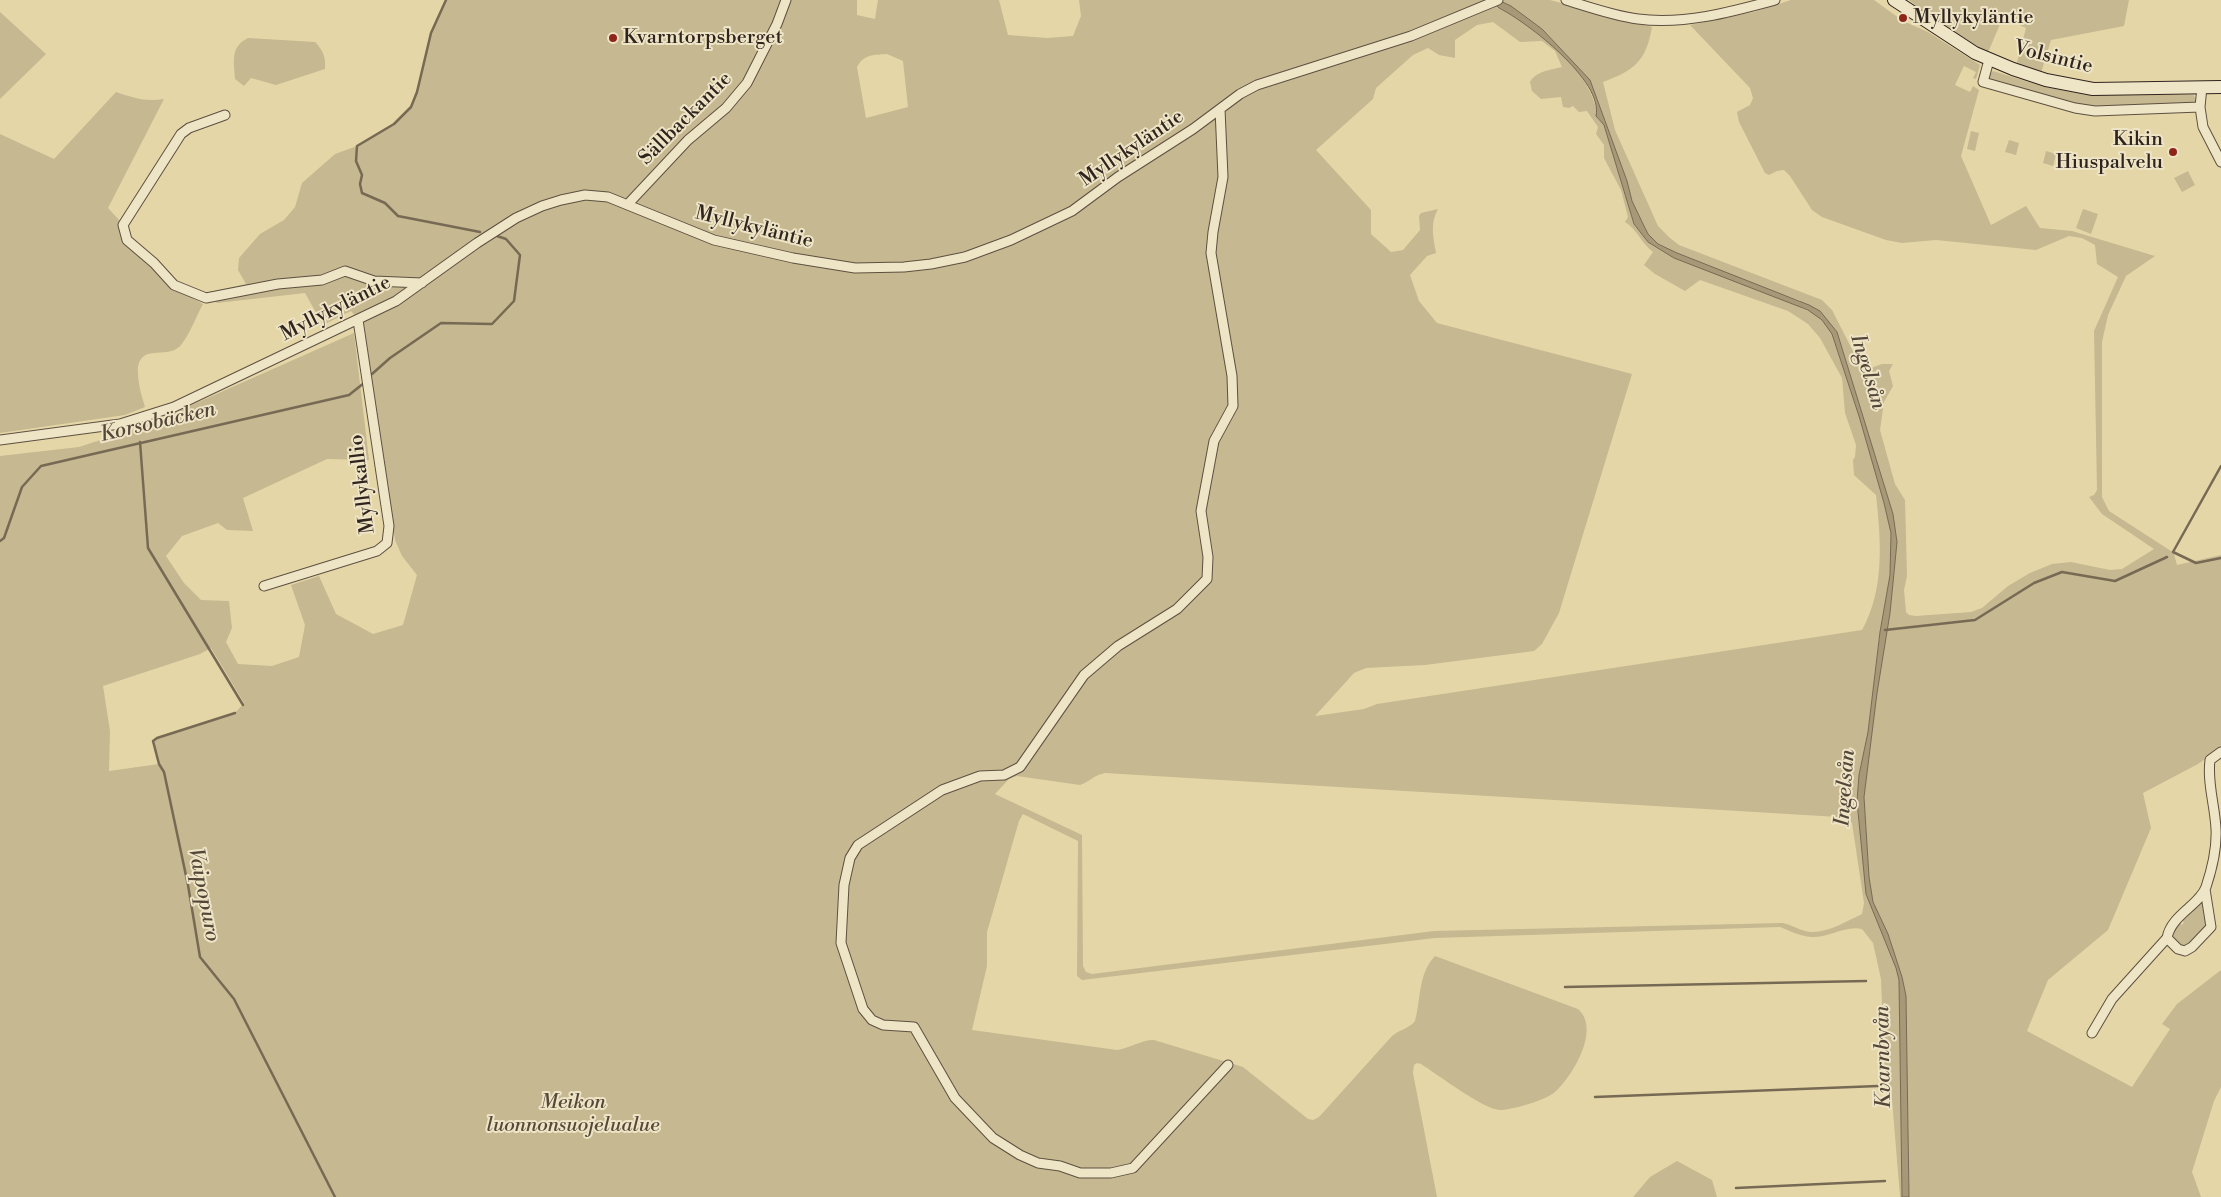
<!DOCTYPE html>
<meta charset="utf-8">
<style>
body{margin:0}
canvas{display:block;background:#e5d6a7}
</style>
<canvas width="2221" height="1197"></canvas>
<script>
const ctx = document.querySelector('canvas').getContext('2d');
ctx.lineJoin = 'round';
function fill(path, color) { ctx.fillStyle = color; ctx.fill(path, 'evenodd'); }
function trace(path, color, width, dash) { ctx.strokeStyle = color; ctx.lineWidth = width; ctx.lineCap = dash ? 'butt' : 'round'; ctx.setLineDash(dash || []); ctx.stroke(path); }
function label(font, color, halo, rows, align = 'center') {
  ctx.font = font + ' "Libre Bodoni",serif'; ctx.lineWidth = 4; ctx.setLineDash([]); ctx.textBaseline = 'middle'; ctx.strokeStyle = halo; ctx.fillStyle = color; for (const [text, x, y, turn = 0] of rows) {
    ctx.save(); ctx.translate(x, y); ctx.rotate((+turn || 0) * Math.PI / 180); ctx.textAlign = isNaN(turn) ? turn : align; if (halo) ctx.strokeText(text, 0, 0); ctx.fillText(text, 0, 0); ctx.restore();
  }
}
const green = new Path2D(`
 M 446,0 L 857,0 L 857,15 L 875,19 L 878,0 L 999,0 L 1008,35 L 1047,38 L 1073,36 L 1081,16 L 1079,0 L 1550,0 L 1652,27 C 1646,61 1635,70 1603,82 L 1615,130 L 1658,226 L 1670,238 L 1679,245 L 1822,300 L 1832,310 L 1860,365 L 1868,369 L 1882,364 L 1893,364 L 1889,371 L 1893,386 L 1884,402 L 1880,430 L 1895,484 L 1905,500 L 1907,576 L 1904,590 L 1906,612 L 1909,615 L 1916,616 L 1971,612 L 1982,608 L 2008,586 L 2030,573 L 2052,564 L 2071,562 L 2110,570 L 2122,569 L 2154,549 L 2102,514 L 2089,497 L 2094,495 L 2097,490 L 2094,331 L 2118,277 L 2097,264 L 2095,245 L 2082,238 L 2069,236 L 2036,250 L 1936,240 L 1902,243 L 1886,240 L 1822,217 L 1812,210 L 1790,176 L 1784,170 L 1777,171 L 1769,175 L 1765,173 L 1739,122 L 1737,112 L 1750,105 L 1753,98 L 1750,88 L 1690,25 L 1754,12 L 1791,0 L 1874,0 L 1903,21 L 1928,32 L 1980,65 L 1976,79 L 1973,78 L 1976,72 L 1964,66 L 1955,85 L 1970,92 L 1973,86 L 1979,90 L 1961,156 L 1991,225 L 2026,206 L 2040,228 L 2072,231 L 2155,256 L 2126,276 L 2108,315 L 2102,342 L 2102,497 L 2109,511 L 2171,551 L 2173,550 L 2177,565 L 2221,555 L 2221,748 L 2198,764 L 2143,793 L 2151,828 L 2108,930 L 2048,980 L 2027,1031 L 2132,1087 L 2170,1029 L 2162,1024 L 2177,1004 L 2221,970 L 2221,1087 L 2214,1101 L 2192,1172 L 2201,1197 L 1909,1197 L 1906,996 L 1902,977 L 1888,934 L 1873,902 L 1869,877 L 1864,797 L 1877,693 L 1890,613 L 1897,542 L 1893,514 L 1840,341 L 1837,332 L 1799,300 L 1769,290 L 1677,253 L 1658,244 L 1648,234 L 1632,201 L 1627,181 L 1590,80 L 1542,29 L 1511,6 L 1501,2 L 1499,8 C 1537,26 1595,74 1598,119 L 1604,125 L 1634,224 L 1648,242 L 1674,258 L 1717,273 L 1816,314 L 1828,326 L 1832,334 L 1859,416 L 1884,503 L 1891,533 L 1890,575 L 1880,632 L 1868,732 L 1859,775 L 1857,801 L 1866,894 L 1896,968 L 1899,980 L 1902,1197 L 1900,1197 L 1892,1099 L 1885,1077 L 1881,979 L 1873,943 L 1862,929 C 1845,925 1829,938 1811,937 C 1800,936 1790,931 1780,927 L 1435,938 L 1082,980 L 1077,976 L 1078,841 L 1023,814 L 1019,821 L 987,932 L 987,966 L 972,1030 L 1117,1050 C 1131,1048 1140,1040 1154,1040 L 1243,1067 L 1308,1119 L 1313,1120 L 1319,1117 L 1392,1036 C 1399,1030 1410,1028 1415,1021 C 1421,999 1418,974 1435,956 L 1578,1009 C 1601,1029 1573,1076 1555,1092 C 1546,1100 1512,1110 1500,1110 C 1484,1110 1437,1074 1421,1064 L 1417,1063 L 1414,1065 L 1413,1073 L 1437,1197 L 0,1197 L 0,456 L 79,447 L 149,424 L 354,333 L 369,460 L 327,459 L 243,498 L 253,531 L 227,530 L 218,523 L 182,536 L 166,556 L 184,583 L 201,600 L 229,601 L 232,628 L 226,642 L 238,664 L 272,666 L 299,657 L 305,625 L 291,585 L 319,576 L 336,614 L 373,634 L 403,625 L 417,575 L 402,556 L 395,540 L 364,326 L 351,311 L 323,325 L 305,293 L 217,303 L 209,292 L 246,284 L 238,270 L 239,258 L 260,234 L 284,220 L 295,207 L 302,183 L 335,154 L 357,146 L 394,124 L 411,107 L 417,92 L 431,33 ZM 1493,22 L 1520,42 L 1542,41 L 1555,51 L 1562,67 C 1551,70 1536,71 1530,82 L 1532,91 L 1541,99 L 1561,97 L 1563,107 L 1569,108 L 1573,106 L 1579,112 L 1587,111 L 1598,127 L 1596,134 L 1604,145 L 1604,158 L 1621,190 L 1628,217 L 1625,222 C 1637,229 1641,243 1653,252 L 1644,265 L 1655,274 L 1685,291 L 1700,280 L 1788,311 L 1808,324 L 1820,338 L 1842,378 L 1845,413 L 1856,445 L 1855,457 L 1853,460 L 1854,475 L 1876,495 C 1881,540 1885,589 1862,630 L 1377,704 L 1364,709 L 1315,716 L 1354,673 L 1366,668 L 1425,665 L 1534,651 L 1542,644 L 1559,613 L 1632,374 L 1437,323 L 1419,301 L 1410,275 L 1427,256 L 1436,253 C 1433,237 1430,223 1438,209 L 1421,213 L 1419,216 L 1420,230 L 1403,250 L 1391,252 L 1371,234 L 1371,210 L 1316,150 L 1373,99 L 1376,88 L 1413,55 L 1428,48 L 1439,55 L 1455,58 L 1455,40 L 1477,25 ZM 887,54 L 903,61 L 908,107 L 866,118 L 857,67 C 864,54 873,55 887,54 ZM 211,648 L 244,703 L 235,713 L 157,738 L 153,741 L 159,764 L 109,771 L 110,731 L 103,686 L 200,654 ZM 1105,773 L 1838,817 L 1847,819 L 1852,823 L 1864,903 L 1862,914 C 1847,921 1823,936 1805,931 C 1798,929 1791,925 1783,923 L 1434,931 L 1092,974 L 1086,972 L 1083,966 L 1082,835 L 995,794 L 1009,779 L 1017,776 L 1080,785 C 1091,781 1092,776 1105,773 Z
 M 1909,0 L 2129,0 L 2124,26 L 2051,40 L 2041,73 L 2016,66 L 2026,28 L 2003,17 L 1987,55 L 1947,30 Z
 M 0,12 L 46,54 L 0,99 Z
 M 248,38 L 315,42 C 323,50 326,57 325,69 L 276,85 L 251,78 L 244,86 L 235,79 C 234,61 230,47 248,38 Z
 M 1993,71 L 2045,87 L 2088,95 L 2193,95 L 2197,100 L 2194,104 L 2086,108 L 1990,80 L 1989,75 Z
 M 116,92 C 134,98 146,102 164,99 L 108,208 L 120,221 L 125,244 L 152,266 L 170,286 L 203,304 C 196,317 190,334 181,345 C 168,361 137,341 138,373 C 138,384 142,397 145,407 L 125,415 L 0,433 L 0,134 L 54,159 Z
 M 1971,131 L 1979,133 L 1975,151 L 1967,149 Z
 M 2009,140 L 2019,143 L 2016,155 L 2005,152 Z
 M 2046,151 L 2056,154 L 2053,166 L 2043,163 Z
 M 2188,171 L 2195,185 L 2182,192 L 2174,178 Z
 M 2083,209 L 2098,214 L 2091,234 L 2076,228 Z
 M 2203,898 L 2207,918 L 2205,919 L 2205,921 L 2207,921 L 2208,925 L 2184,949 L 2170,938 L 2178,922 L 2182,925 L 2184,922 L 2180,919 Z
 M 1677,1161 L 1712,1180 L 1717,1197 L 1633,1197 L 1650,1177 Z`);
const water = new Path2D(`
 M 1498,0 L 1511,6 L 1542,29 L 1590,80 L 1627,181 L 1632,201 L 1644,226 L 1648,234 L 1658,244 L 1677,253 L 1809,305 L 1820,311 L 1837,332 L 1893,514 L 1897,542 L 1890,613 L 1877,693 L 1864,797 L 1869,877 L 1873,902 L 1888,934 L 1902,977 L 1906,996 L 1909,1197 L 1902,1197 L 1899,980 L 1896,968 L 1866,894 L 1857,801 L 1859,775 L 1868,732 L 1880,632 L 1890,575 L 1891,533 L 1884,503 L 1859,416 L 1832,334 L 1822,320 L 1808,310 L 1674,258 L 1648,242 L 1634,224 L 1604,125 L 1596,116 C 1604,81 1527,22 1499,8 L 1495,4 Z`);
const stream = new Path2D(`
 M 446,0 L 431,33 L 417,92 L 411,107 L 394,124 L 357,146 L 356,161 L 362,175 L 360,184 L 362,193 L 385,203 L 398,216 L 480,232
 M 372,374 L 390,358 L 441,323 L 492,324 L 514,301 L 520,255 L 506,239 L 497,236
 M 140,442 L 148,548 L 243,705
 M 2221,466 L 2173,552 L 2196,563 L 2221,558
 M 0,541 L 4,538 L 22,487 L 41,466 L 349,395 L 364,383
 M 1885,630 L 1975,620 L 2034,583 L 2062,572 L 2115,581 L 2167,557
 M 235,713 L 157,738 L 153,741 L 159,764 L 164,772 L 188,885 L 200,957 L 234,999 L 335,1197
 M 1565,987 L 1866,981
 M 1595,1097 L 1878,1086
 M 1736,1188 L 1885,1181`);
const street = new Path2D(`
 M 1566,0 C 1589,7 1614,16 1638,19 C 1684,25 1731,12 1775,0
 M 1989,60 L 1983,82 L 2075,108 L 2095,111 L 2200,107
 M 2202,87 L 2200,107 L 2203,127 L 2221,162
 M 1220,109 L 1223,177 L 1213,232 L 1211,253 L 1232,376 L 1233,406 L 1214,441 L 1201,511 L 1208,557 L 1207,579 L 1177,609 L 1118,646 L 1084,675 L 1020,767 L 1004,775 L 980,776 L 942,790 L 858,845 L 850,858 L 844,885 L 841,943 L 863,1009 L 872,1020 L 883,1025 L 914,1027 L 955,1098 L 993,1138 L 1020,1155 L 1038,1163 L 1060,1166 L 1080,1173 L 1111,1173 L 1133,1168 L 1228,1065
 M 225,115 L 189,128 L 181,134 L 123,225 L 127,240 L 154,263 L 174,285 L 206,298 L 278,284 L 322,280 L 345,271 L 374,281 L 422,283
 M 628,204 L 688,140 L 726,108 L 747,83 L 777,24 L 786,0
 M 0,440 L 120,424 L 174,407 L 396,301 L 477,243 L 516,218 L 542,206 L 561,200 L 585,195 L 608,197 L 714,240 L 793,258 L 855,268 L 904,267 L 931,264 L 965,257 L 1011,240 L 1072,211 L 1118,177 L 1193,129 L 1240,94 L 1257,85 L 1411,36 L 1498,0
 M 264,586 L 377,551 L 387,543 L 389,526 L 358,320
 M 2167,938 L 2178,949 L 2185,951 L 2192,947 L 2211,927 L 2205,889
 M 2092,1033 L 2112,999 L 2167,938 C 2171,915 2200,905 2206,887 C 2212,869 2217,848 2216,829 C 2215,806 2207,783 2210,760 L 2221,752`);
const secondary = new Path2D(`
 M 1894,0 L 1975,53 L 2013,69 L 2046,80 L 2093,89 L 2221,87`);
const markers = [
 [1903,18,5,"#8f2418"],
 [613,38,5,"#8f2418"],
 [2173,152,5,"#8f2418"]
];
const poiNames = [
 ["Myllykyläntie",1913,18],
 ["Kvarntorpsberget",623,38],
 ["Kikin",2163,140,"right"],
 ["Hiuspalvelu",2163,163,"right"]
];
const streetNames = [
 ["Volsintie",2053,58,14],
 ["Sällbackantie",686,119,-45],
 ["Myllykyläntie",1132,149,-34],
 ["Myllykyläntie",754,228,14],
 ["Myllykyläntie",336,309,-27],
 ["Myllykallio",363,484,-97]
];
const parkNames = [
 ["Meikon",573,1103],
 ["luonnonsuojelualue",573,1126]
];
const waterNames = [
 ["Ingelsån",1867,372,73],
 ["Korsobäcken",158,423,-13],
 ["Ingelsån",1846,788,-86],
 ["Vaipopuro",203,895,79],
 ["Kvarnbyån",1884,1057,-91]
];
fill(green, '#c6b890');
fill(water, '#a79978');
trace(water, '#776a54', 1);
trace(stream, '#776a54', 2.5);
trace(street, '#5d5040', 11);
trace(secondary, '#30241e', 14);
trace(street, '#eee4c6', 9);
trace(secondary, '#eee4c6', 12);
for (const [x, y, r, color] of markers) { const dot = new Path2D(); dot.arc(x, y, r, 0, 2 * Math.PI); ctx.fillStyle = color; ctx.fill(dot); trace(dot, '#eee4c6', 2); }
label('20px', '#30241e', '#eee4c6', poiNames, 'left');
label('20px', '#30241e', '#eee4c6', streetNames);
label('italic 20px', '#56493a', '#eee4c6', parkNames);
label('italic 21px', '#544739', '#eee4c6', waterNames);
</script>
